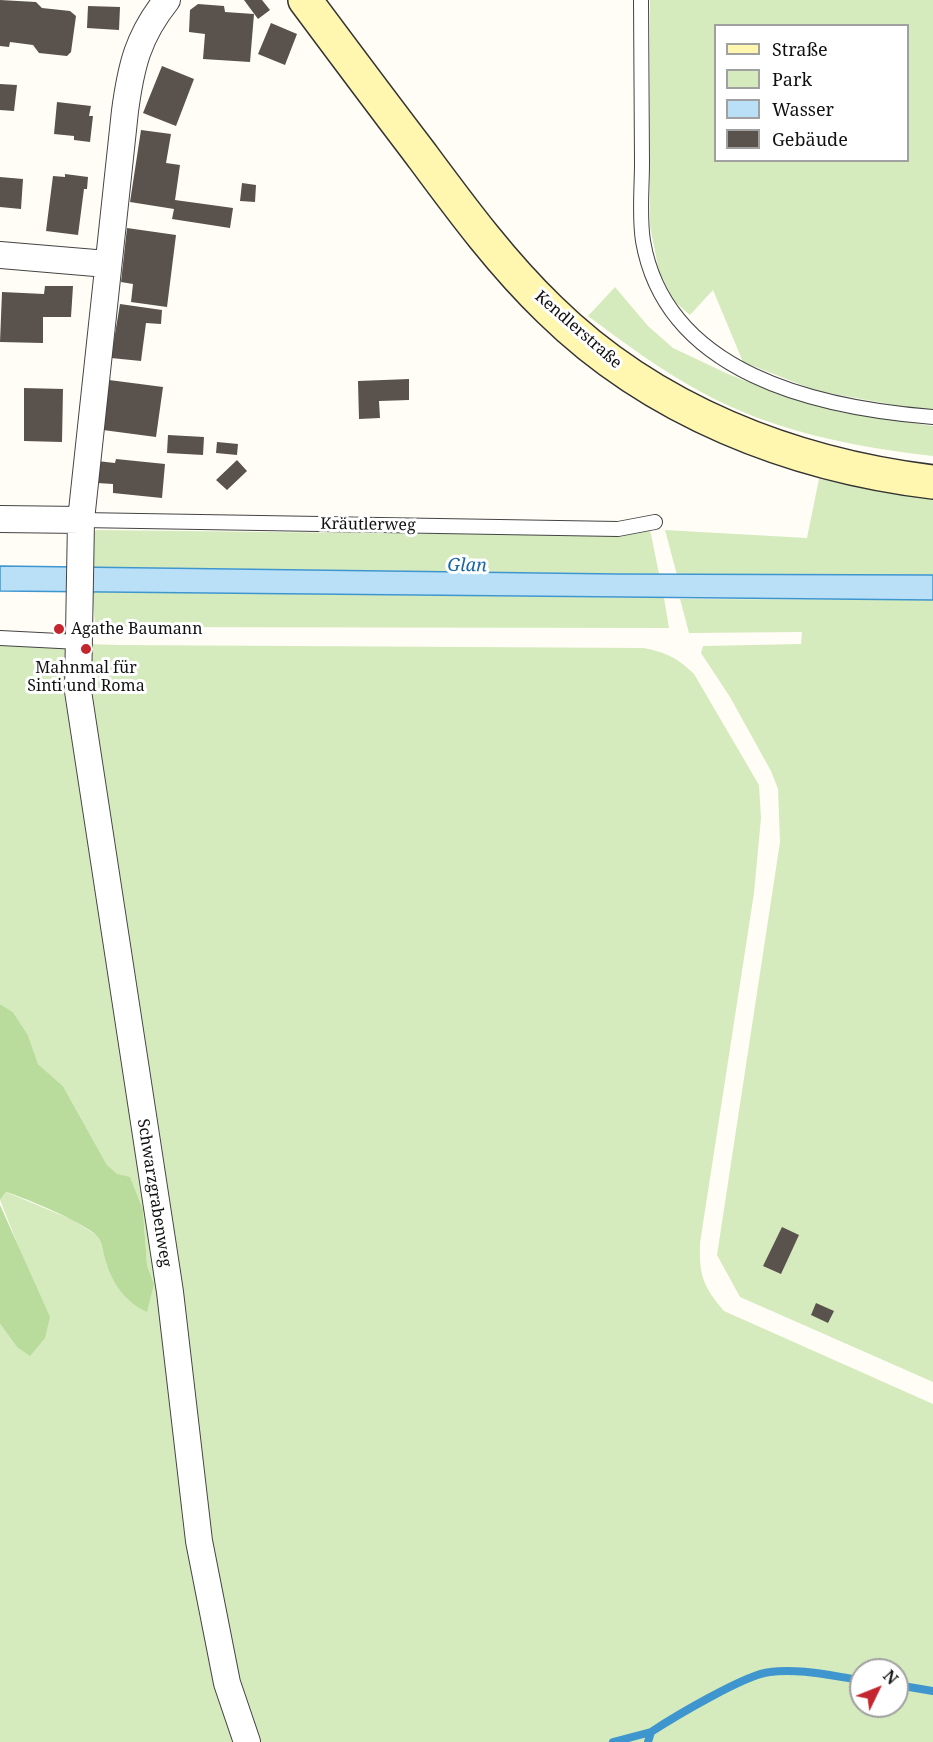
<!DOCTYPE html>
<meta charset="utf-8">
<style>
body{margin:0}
#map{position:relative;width:933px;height:1742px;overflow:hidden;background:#fffdf5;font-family:"Noto Serif",serif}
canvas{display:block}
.legend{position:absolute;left:714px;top:24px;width:195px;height:138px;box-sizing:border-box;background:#fff;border:2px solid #a0a0a0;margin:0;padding:8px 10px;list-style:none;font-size:18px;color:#111}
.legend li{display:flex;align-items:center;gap:12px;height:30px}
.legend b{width:30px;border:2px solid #a0a0a0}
.north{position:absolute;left:849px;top:1658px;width:60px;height:60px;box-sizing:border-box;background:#fff;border:2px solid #a0a0a0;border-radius:50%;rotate:47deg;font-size:16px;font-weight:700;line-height:24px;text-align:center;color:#111}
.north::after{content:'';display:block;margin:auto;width:21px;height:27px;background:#c4262e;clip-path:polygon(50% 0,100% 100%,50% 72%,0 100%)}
</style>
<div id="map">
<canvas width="933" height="1742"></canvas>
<ul class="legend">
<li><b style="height:8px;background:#fff6b0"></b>Straße</li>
<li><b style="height:16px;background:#d5ebbd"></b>Park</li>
<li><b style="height:16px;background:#b9e0f7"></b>Wasser</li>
<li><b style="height:16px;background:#5a524d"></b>Gebäude</li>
</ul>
<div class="north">N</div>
</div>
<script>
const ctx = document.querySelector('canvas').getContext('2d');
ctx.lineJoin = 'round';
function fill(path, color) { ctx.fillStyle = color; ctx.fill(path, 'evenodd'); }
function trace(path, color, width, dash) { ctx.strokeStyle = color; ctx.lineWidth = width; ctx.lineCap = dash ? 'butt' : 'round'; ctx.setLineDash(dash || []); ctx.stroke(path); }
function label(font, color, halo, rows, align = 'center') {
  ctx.font = font + ' "Noto Serif",serif'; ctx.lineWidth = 6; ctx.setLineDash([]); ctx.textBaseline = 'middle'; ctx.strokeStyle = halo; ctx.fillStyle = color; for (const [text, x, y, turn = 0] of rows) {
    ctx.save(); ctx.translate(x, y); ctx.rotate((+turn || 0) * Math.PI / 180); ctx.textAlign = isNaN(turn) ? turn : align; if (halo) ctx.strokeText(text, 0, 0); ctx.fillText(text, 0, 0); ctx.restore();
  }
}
const green = new Path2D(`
 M 650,0 L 933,0 L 933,412 L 817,391 L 743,362 L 713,290 L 690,315 L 674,301 L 659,271 L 650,226 ZM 716,26 L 908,26 L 908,160 L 716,160 Z
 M 615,287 L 648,326 L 673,348 L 728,374 L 780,395 L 840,412 L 933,426 L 933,456 C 853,447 772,431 701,392 C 661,370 624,343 588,316 Z
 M 819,479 L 933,498 L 933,575 L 677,575 L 665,530 L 807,538 Z
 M 650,529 L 659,574 L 91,567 L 91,536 L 96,530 L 620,536 Z
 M 92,592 L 664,598 L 669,628 L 114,627 L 95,623 Z
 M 680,599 L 933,600 L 933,1382 L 740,1297 L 717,1255 L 780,842 L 778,789 L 771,771 L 730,697 L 701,653 L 703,646 L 801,644 L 802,632 L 689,633 Z
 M 0,641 L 118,645 L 643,648 C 665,652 678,658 694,674 L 759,785 L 761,818 L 754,893 L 700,1243 C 699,1276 703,1286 724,1311 L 933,1404 L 933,1742 L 0,1742 L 0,1324 L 17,1347 L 34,1286 L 0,1200 L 6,1192 L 73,1220 L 99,1237 L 107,1266 L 154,1284 L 147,1265 L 143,1210 L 107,1165 L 63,1086 L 38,1064 L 28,1035 L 13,1012 L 0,1004 ZM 861,1670 L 897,1670 L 897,1706 L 861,1706 Z`);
const forest = new Path2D(`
 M 0,1004 L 13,1012 L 28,1035 L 38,1064 L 63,1086 L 107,1165 L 117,1174 L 130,1177 L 143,1210 L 147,1265 L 154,1284 L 147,1312 C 125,1302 112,1283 105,1259 C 103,1253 102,1242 98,1237 C 86,1223 25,1198 6,1192 L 0,1200 Z
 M 0,1205 L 50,1317 L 45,1338 L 30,1356 L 17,1347 L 0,1324 Z`);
const water = new Path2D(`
 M 0,566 L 618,574 L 933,575 L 933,600 L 0,591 Z`);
const stream = new Path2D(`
 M 897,1685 L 933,1691
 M 613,1742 L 651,1732
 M 648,1742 L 651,1732 C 674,1717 746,1674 770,1672 C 799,1668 832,1676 861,1680`);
const building = new Path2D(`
 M 0,0 L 36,2 L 42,8 L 70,11 L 76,16 L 71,52 L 67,56 L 39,53 L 33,45 L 10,42 L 9,47 L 0,46 Z
 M 244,0 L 262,0 L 270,10 L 258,19 Z
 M 198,4 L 224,6 L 225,12 L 254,14 L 250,62 L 203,59 L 205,34 L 189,32 L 190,10 Z
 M 88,6 L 120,7 L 119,30 L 87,28 Z
 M 271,23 L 297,34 L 285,65 L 258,54 Z
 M 162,66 L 194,79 L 176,126 L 143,113 Z
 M 0,84 L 17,85 L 14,111 L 0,110 Z
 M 57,102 L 91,106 L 89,116 L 93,116 L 90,142 L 74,140 L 74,136 L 54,134 Z
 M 141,130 L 171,134 L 166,163 L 180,165 L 175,200 L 233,208 L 230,228 L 172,219 L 174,209 L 130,202 Z
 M 65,174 L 88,177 L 87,189 L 84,189 L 78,235 L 46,231 L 53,176 L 65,177 Z
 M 0,177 L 23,179 L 21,209 L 0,207 Z
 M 242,183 L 256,185 L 255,202 L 240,201 Z
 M 127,228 L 176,235 L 167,307 L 131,302 L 133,284 L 121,282 Z
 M 45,286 L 73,286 L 71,317 L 43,317 L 43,343 L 0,342 L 2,292 L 44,294 Z
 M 120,304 L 162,310 L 161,324 L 146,323 L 141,361 L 111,358 Z
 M 409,379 L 409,400 L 379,401 L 380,418 L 359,419 L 358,381 Z
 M 109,380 L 163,387 L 156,437 L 103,430 Z
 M 24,388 L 63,389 L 62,442 L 24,441 Z
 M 168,435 L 204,437 L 203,455 L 167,453 Z
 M 217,442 L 238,444 L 237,455 L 216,453 Z
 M 116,459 L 165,464 L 162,498 L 113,493 L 113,484 L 97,483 L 97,461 L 115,463 Z
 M 237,460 L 247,471 L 227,490 L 216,480 Z
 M 782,1227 L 799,1235 L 781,1274 L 763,1266 Z
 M 816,1303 L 834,1311 L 828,1323 L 811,1315 Z`);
const lane = new Path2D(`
 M 641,0 C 641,54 642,109 642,163 C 642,188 639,216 643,241 C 666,374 818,408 933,417
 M 81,520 L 618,529 L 655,522
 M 0,638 L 79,642`);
const street = new Path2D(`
 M 167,0 C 138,36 131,66 125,111 L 81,520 L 78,691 L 170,1292 L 199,1541 L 227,1683 L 247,1742
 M 0,255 L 107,264
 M 0,519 L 81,520`);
const secondary = new Path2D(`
 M 305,0 C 343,51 381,102 420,153 C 460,207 501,263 550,310 C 653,411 792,465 933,482`);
const markers = [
 [59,629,6,"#c4262e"],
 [86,649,6,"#c4262e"]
];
const streetNames = [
 ["Kendlerstraße",578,330,41],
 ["Kräutlerweg",368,525,1],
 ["Schwarzgrabenweg",154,1193,81]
];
const poiNames = [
 ["Agathe Baumann",71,629],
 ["Mahnmal für",86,668,"center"],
 ["Sinti und Roma",86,686,"center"]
];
const waterNames = [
 ["Glan",467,566,1]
];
fill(green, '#d5ebbd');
fill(forest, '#b9dc9c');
fill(water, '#b9e0f7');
trace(water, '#3f96cf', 1.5);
trace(stream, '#3f96cf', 8);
fill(building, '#5a524d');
trace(lane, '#444', 16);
trace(street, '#444', 28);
trace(secondary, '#333', 36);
trace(lane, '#fff', 14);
trace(street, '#fff', 26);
trace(secondary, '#fff6b0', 33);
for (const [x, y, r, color] of markers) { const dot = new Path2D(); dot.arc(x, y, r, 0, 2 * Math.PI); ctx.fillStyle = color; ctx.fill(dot); trace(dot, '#fff', 2); }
label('16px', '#111', '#fff', streetNames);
label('16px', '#111', '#fff', poiNames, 'left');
label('italic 18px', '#1768a6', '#fff', waterNames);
</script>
